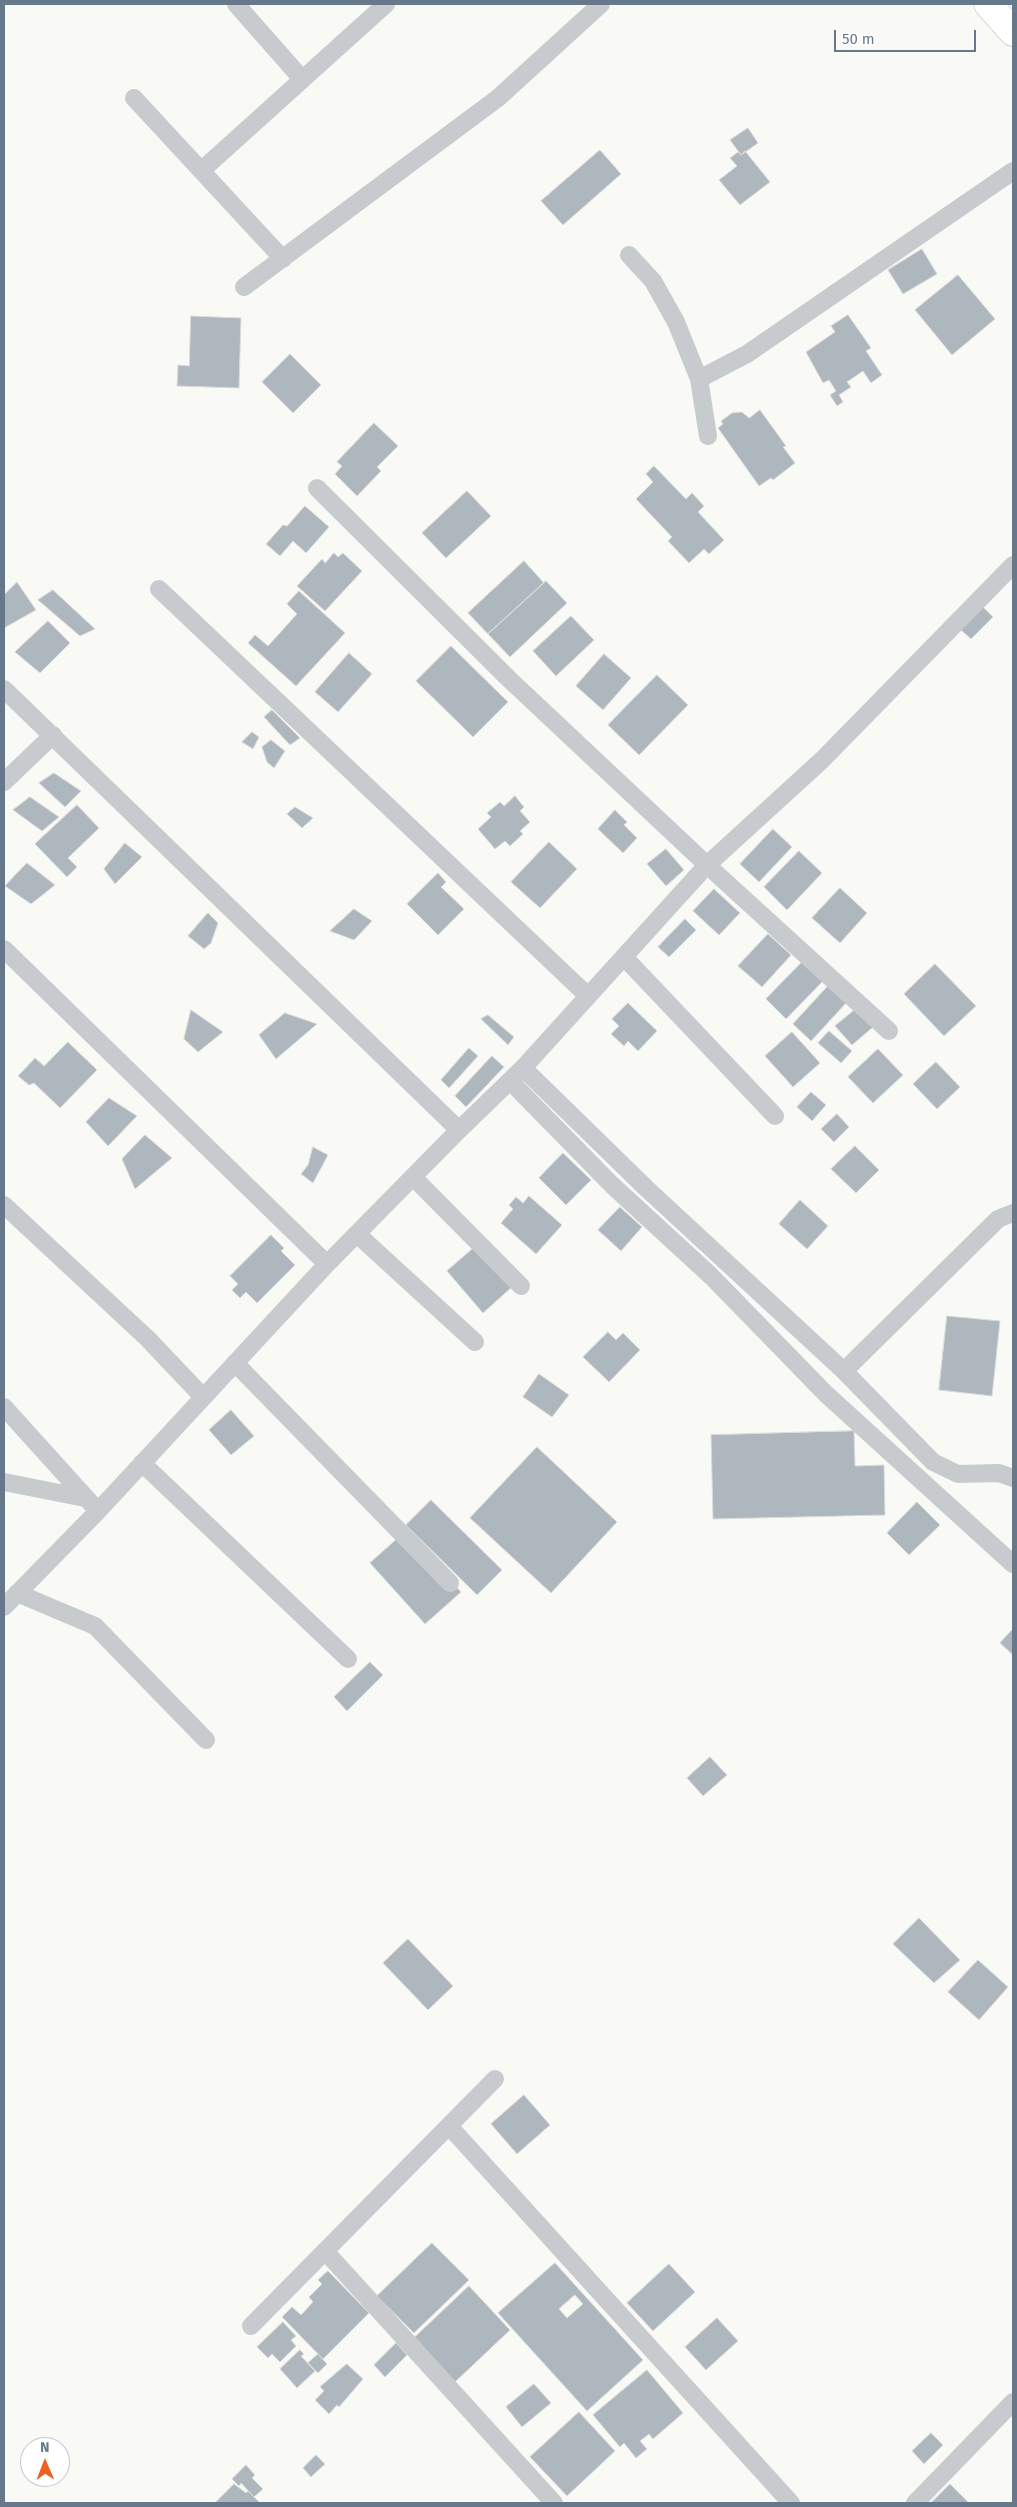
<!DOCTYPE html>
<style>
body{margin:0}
#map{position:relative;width:1017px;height:2507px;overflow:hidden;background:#f9f9f6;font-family:"Fira Sans",sans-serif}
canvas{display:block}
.frame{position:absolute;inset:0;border:5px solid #667889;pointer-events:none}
.north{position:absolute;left:20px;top:2437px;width:50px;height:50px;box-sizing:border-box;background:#fff;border:1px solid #c2c9d0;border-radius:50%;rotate:359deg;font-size:14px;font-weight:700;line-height:20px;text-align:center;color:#667889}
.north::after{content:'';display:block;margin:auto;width:18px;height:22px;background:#ed5f23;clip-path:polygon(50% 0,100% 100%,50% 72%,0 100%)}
.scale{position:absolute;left:834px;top:30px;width:142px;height:22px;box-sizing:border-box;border:2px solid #667889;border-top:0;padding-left:6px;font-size:15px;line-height:18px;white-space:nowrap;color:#667889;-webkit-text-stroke:4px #fff;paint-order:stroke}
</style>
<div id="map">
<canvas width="1017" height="2507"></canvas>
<div class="frame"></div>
<div class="north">N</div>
<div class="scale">50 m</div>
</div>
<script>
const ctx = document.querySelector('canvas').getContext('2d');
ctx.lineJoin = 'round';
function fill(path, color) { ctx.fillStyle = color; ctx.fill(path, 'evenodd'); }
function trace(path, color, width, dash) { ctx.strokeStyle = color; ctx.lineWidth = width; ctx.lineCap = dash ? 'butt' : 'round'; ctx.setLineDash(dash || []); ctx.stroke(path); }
const building = new Path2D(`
 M 748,128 L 758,143 L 741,155 L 730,140 Z
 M 600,150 L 621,174 L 563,225 L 541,201 Z
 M 745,151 L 770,182 L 740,205 L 719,180 L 737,166 L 730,158 L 738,152 L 741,155 Z
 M 922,249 L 937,274 L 903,294 L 888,270 Z
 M 958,275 L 995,319 L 952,355 L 915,310 Z
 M 848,315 L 871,348 L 866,351 L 882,375 L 871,383 L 863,371 L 847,382 L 851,387 L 839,395 L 843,402 L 837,406 L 830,395 L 836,391 L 829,380 L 823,383 L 806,352 L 835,332 L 831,326 Z
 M 191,316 L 241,318 L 239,388 L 177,386 L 178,365 L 189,366 Z
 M 290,354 L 321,385 L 293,413 L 262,382 Z
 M 760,410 L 786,446 L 783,447 L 795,463 L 773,480 L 771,478 L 759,486 L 718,428 L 723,424 L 721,421 L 732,413 L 742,412 L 749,418 Z
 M 374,423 L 398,446 L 377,467 L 381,471 L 357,496 L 335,474 L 342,466 L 337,462 Z
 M 654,466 L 686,499 L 692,493 L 704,506 L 698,512 L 724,540 L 709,554 L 704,549 L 689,563 L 668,541 L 672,537 L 636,499 L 653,482 L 646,474 Z
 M 467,491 L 491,516 L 446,558 L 422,533 Z
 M 305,506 L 329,527 L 306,553 L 293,541 L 280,556 L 266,544 L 283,525 L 287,526 Z
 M 334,553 L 338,557 L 343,553 L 362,571 L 325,611 L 297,586 L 322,559 L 325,563 Z
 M 524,561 L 544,583 L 488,634 L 468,613 Z
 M 546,581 L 567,603 L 510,657 L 488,634 Z
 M 17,582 L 36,610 L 4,628 L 4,595 Z
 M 53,590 L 95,629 L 80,636 L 38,600 Z
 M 299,591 L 345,633 L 296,686 L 248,643 L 255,635 L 268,646 L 297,614 L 287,604 Z
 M 982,606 L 993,617 L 971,639 L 960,629 Z
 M 571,616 L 594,640 L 556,676 L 533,651 Z
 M 48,621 L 70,643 L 40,673 L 15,652 Z
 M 451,646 L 508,702 L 473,737 L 416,681 Z
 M 349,653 L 372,674 L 338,712 L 315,692 Z
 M 604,654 L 631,678 L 603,710 L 576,686 Z
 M 657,675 L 688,705 L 639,755 L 608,725 Z
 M 272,710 L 300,738 L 290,745 L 264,717 Z
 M 252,732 L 259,737 L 253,749 L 242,742 Z
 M 271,740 L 285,751 L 274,768 L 267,762 L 262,747 Z
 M 54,773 L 81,791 L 65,807 L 39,783 Z
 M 515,796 L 524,807 L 520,811 L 530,822 L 520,831 L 523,834 L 510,846 L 505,841 L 495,849 L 478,829 L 491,817 L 487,813 L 500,802 L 504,806 Z
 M 30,797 L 59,817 L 42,831 L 13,810 Z
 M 77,805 L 99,828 L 68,858 L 77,867 L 67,877 L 35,844 Z
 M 295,807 L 313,818 L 302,828 L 287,814 Z
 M 615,810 L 627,822 L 624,825 L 637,838 L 623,853 L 598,829 Z
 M 773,829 L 792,847 L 759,882 L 740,864 Z
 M 549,842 L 577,869 L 540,908 L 511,882 Z
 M 125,843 L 142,857 L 115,884 L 104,869 Z
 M 666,849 L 684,870 L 666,886 L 647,864 Z
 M 799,851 L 822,873 L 787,910 L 764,887 Z
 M 27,863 L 55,885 L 31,904 L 5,886 Z
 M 438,873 L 446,882 L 441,887 L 464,909 L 438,935 L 407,904 Z
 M 840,888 L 867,913 L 840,943 L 812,918 Z
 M 714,889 L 740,913 L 719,935 L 693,911 Z
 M 354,909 L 372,921 L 354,940 L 330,931 Z
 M 208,913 L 218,923 L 211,943 L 204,949 L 188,936 Z
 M 685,919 L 696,930 L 669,957 L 658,947 Z
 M 768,934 L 791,955 L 762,987 L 738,966 Z
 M 803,961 L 823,981 L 786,1019 L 766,999 Z
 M 935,964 L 976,1006 L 944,1036 L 904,994 Z
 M 829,985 L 847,1002 L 811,1041 L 793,1024 Z
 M 628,1003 L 657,1031 L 638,1051 L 628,1041 L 624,1046 L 611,1034 L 619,1026 L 612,1019 Z
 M 857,1008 L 873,1027 L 852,1045 L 835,1026 Z
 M 191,1010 L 223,1032 L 198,1052 L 184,1039 Z
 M 285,1013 L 317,1024 L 276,1059 L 259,1035 Z
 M 488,1015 L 514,1037 L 508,1045 L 481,1019 Z
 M 829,1031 L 852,1051 L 841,1063 L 818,1043 Z
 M 792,1032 L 820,1063 L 793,1087 L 765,1056 Z
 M 68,1042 L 97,1070 L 60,1108 L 34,1083 L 29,1085 L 18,1076 L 35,1058 L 44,1066 Z
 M 469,1048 L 478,1056 L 449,1088 L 441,1080 Z
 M 878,1049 L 903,1075 L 873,1103 L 848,1077 Z
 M 492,1056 L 504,1067 L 466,1107 L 455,1096 Z
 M 936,1062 L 960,1087 L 937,1109 L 913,1084 Z
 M 811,1092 L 826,1105 L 812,1121 L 797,1107 Z
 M 109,1098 L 137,1116 L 108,1146 L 86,1122 Z
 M 837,1114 L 849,1127 L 834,1142 L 821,1129 Z
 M 145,1135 L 172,1158 L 135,1189 L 122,1159 Z
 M 855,1146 L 879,1170 L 856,1193 L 831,1169 Z
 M 313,1147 L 328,1155 L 313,1183 L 301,1174 L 308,1165 Z
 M 563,1153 L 591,1180 L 566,1205 L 539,1178 Z
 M 529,1196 L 562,1225 L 536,1254 L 501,1223 L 513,1209 L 509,1205 L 516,1197 L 523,1203 Z
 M 800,1200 L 828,1226 L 807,1249 L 779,1224 Z
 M 620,1207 L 642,1227 L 621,1251 L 598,1230 Z
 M 271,1235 L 284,1248 L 281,1251 L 295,1265 L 257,1303 L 246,1292 L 240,1298 L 232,1290 L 238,1284 L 230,1276 Z
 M 477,1245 L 513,1286 L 483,1313 L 447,1271 Z
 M 947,1316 L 1000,1321 L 992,1396 L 939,1390 Z
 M 608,1332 L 616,1340 L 623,1333 L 640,1350 L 609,1382 L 583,1357 Z
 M 539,1374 L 569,1395 L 552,1417 L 523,1397 Z
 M 231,1410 L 254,1436 L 231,1455 L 209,1430 Z
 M 854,1431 L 855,1466 L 884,1465 L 885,1515 L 713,1519 L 711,1435 Z
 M 537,1447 L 617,1522 L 551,1593 L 470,1518 Z
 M 431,1500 L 502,1570 L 477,1595 L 406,1525 Z
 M 917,1502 L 940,1525 L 909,1555 L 887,1533 Z
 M 406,1531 L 461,1592 L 425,1624 L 370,1563 Z
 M 1013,1629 L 1013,1655 L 1000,1643 Z
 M 370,1662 L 383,1675 L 347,1711 L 334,1697 Z
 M 710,1757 L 727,1775 L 703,1796 L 687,1778 Z
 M 919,1918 L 960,1960 L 934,1983 L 893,1944 Z
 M 408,1939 L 453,1986 L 428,2010 L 383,1963 Z
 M 978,1960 L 1008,1987 L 979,2020 L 948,1992 Z
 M 524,2095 L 550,2125 L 517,2154 L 491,2124 Z
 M 432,2243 L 469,2280 L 414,2333 L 377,2296 Z
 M 555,2263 L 643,2360 L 587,2411 L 498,2313 Z
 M 669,2264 L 695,2292 L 653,2331 L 627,2303 Z
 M 328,2271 L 369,2313 L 323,2359 L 282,2317 L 292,2307 L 301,2315 L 313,2302 L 309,2297 L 322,2284 L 318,2280 Z
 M 469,2286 L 510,2330 L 455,2382 L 414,2338 Z
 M 575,2295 L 583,2304 L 567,2318 L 559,2309 Z
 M 717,2318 L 738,2341 L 706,2370 L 685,2347 Z
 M 283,2322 L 296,2336 L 291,2340 L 296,2346 L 280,2362 L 272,2354 L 268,2358 L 257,2347 Z
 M 396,2343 L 407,2355 L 385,2377 L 374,2365 Z
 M 300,2350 L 304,2354 L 301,2356 L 315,2371 L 297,2388 L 280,2369 Z
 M 318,2354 L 327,2364 L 318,2373 L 308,2363 Z
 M 347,2364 L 363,2379 L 339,2407 L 337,2405 L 329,2414 L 315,2400 L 324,2391 L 320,2387 Z
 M 647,2370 L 683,2413 L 653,2439 L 649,2434 L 640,2441 L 647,2449 L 636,2458 L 624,2443 L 620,2447 L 593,2415 Z
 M 534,2384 L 551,2403 L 522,2427 L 506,2407 Z
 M 579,2412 L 615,2451 L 567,2496 L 530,2457 Z
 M 931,2433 L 943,2445 L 924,2464 L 912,2451 Z
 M 316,2455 L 325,2464 L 311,2477 L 303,2468 Z
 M 246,2465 L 255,2475 L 252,2478 L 263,2489 L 254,2497 L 241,2483 L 239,2486 L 232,2479 Z
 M 234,2484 L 246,2493 L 248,2491 L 260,2503 L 215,2503 Z
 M 950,2484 L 969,2503 L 931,2503 Z`);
const street = new Path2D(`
 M 236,4 L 302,79
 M 134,98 L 283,259
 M 202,170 L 386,4
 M 629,255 L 653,281 L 676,322 L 699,379 L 708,436
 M 244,287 L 498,98 L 601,4
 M 699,379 L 747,354 L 1013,171
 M 317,488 L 509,679 L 707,865 L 889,1031
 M 159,589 L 588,996
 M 4,689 L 459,1130
 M 4,782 L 53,735
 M 4,949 L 327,1264
 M 624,957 L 775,1116
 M 523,1068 L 646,1188 L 844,1371 L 933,1462 L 958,1474 L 999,1473 L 1013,1478
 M 510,1081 L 612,1185 L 711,1276 L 826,1394 L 1013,1564
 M 413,1177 L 521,1286
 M 4,1205 L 148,1339 L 203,1397
 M 357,1234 L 475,1342
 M 235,1363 L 450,1583
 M 844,1371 L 998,1219 L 1013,1213
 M 4,1407 L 98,1511
 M 142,1463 L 348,1659
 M 4,1482 L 85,1498
 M 17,1593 L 95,1626 L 206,1740
 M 4,1607 L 98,1511 L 327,1264 L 459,1130 L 523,1068 L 707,865 L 822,760 L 1013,565
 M 449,2126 L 791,2503
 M 325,2251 L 554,2503
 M 251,2326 L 495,2079
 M 915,2503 L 1013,2402`);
const primary = new Path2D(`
 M 988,4 L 1013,32`);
fill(building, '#afb7be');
trace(building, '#dbdbd9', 1);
trace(primary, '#babec2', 29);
trace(street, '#c7cbce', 18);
trace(primary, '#fff', 28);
</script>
